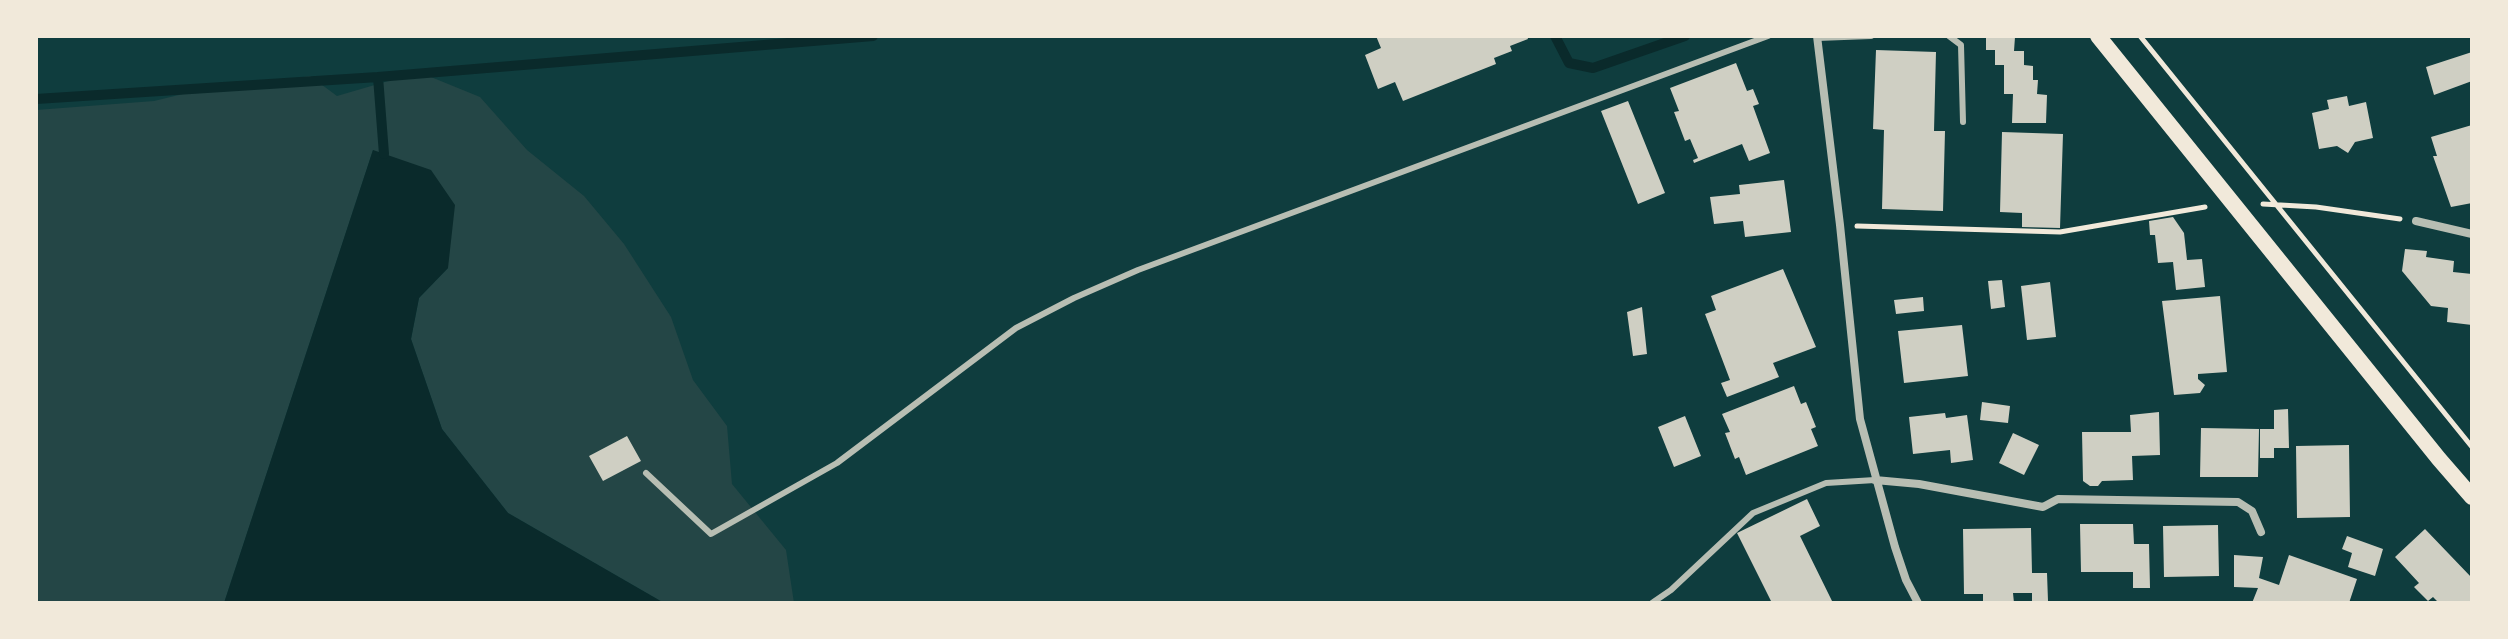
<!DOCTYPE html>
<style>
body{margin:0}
#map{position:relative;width:2508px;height:639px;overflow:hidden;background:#0f3d3e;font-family:Signika,sans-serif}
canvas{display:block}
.frame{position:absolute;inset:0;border:38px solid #f1e9da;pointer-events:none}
</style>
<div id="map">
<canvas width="2508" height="639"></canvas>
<div class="frame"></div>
</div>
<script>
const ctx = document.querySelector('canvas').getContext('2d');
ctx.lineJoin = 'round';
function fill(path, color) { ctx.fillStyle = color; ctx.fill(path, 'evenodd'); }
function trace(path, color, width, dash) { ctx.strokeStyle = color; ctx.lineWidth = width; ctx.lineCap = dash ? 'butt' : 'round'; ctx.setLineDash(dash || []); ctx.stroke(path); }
const green = new Path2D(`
 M 426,75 L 480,97 L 527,150 L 584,196 L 624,244 L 671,317 L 693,380 L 727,426 L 732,484 L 786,550 L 794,603 L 664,603 L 508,513 L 442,429 L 411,339 L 419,298 L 448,268 L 373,150 L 224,603 L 36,603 L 36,110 L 154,101 L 224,84 L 249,85 L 310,76 L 337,96 L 402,77 Z`);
const water = new Path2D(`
 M 373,150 L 431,170 L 455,205 L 448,268 L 419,298 L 411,339 L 442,429 L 508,513 L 664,603 L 224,603 Z`);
const stream = new Path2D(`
 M 1555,36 L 1569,63 L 1593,68 L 1685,36
 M 378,77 L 384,154
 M 36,99 L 378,77 L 873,36`);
const building = new Path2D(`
 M 1376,36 L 1527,36 L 1528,39 L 1510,46 L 1512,51 L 1494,58 L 1496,64 L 1403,101 L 1395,82 L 1378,89 L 1365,55 L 1381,48 Z
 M 1986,36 L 2015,37 L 2014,51 L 2024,51 L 2024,65 L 2033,66 L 2033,80 L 2038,80 L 2037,94 L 2047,95 L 2046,123 L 2012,123 L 2013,94 L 2004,94 L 2004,65 L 1995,65 L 1995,50 L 1986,50 Z
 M 1876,50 L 1936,52 L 1934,131 L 1945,131 L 1943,211 L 1882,209 L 1884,130 L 1873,129 Z
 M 2472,52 L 2472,81 L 2434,95 L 2426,67 Z
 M 1736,63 L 1747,91 L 1753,89 L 1759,104 L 1753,106 L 1770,153 L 1749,161 L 1742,144 L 1694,163 L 1693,160 L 1698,158 L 1690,139 L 1685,141 L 1674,112 L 1679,111 L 1670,88 Z
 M 2347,96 L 2349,106 L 2366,102 L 2373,138 L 2355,142 L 2348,153 L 2337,146 L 2319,149 L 2312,113 L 2329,109 L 2327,100 Z
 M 1628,101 L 1665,193 L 1638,204 L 1601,111 Z
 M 2472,125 L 2472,203 L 2451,207 L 2433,156 L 2437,156 L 2431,137 Z
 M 2002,132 L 2063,134 L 2060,228 L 2022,227 L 2022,213 L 2000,212 Z
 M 1784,180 L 1791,232 L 1745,237 L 1743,221 L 1714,224 L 1710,197 L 1740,194 L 1739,185 Z
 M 2173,217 L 2184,233 L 2187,260 L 2202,259 L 2205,287 L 2176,290 L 2173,262 L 2158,263 L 2155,235 L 2150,235 L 2149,221 Z
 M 2405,249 L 2427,251 L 2426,257 L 2454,261 L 2453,272 L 2472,274 L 2472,325 L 2447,322 L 2448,308 L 2431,306 L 2402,271 Z
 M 1783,269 L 1816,347 L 1773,363 L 1779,377 L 1727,397 L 1721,383 L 1730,380 L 1705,314 L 1716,310 L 1711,296 Z
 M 2002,280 L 2005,307 L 1991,309 L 1988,281 Z
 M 2050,282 L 2056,337 L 2027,340 L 2021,286 Z
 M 2220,296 L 2227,372 L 2198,374 L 2198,379 L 2205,385 L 2200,393 L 2174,395 L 2162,301 Z
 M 1923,297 L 1924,311 L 1896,314 L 1894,300 Z
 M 1642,307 L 1647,354 L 1633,356 L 1627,312 Z
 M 1962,325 L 1968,376 L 1904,383 L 1898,331 Z
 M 1794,386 L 1801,404 L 1806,402 L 1816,427 L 1811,429 L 1818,446 L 1746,475 L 1739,457 L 1735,459 L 1725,433 L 1730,432 L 1722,414 Z
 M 1982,402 L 2010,406 L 2008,423 L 1980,420 Z
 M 2288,409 L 2289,448 L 2274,448 L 2274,458 L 2260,458 L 2260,429 L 2274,429 L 2274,410 Z
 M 2159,412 L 2160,455 L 2132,456 L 2133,480 L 2102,481 L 2098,486 L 2090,486 L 2083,481 L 2082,432 L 2131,432 L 2130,415 Z
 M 1945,413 L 1946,418 L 1967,415 L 1973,460 L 1951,463 L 1950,450 L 1913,454 L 1909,417 Z
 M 1685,416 L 1701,456 L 1674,467 L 1658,427 Z
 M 2201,428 L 2259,429 L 2258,477 L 2200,477 Z
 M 2013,433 L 2039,445 L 2024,475 L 1999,463 Z
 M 627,436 L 641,461 L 603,481 L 589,456 Z
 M 2349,445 L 2350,517 L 2297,518 L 2296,446 Z
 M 1807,499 L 1820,526 L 1800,536 L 1833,603 L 1772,603 L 1737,533 Z
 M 2080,524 L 2133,524 L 2134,544 L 2149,544 L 2150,588 L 2133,588 L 2133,572 L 2081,572 Z
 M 2218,525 L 2219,576 L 2164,577 L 2163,526 Z
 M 2031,528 L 2032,573 L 2047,573 L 2048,601 L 2032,601 L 2032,593 L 2013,593 L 2014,603 L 1983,603 L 1983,594 L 1964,594 L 1963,529 Z
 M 2425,529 L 2472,578 L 2472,603 L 2439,603 L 2433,597 L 2428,601 L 2414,587 L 2419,583 L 2395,557 Z
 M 2347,536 L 2383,549 L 2375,576 L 2348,567 L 2352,553 L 2342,549 Z
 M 2234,555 L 2263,557 L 2259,578 L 2279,585 L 2289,555 L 2357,579 L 2349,603 L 2252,603 L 2258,588 L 2234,587 Z`);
const path = new Path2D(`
 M 2140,36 L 2472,447
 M 2263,204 L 2316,207 L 2400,219
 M 1857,226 L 2060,232 L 2205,207`);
const service = new Path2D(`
 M 1949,36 L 1961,45 L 1963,122
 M 1817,38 L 1871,36
 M 646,473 L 711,534 L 837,463 L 1016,328 L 1074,298 L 1138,270 L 1768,36
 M 1652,603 L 1671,590 L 1753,513 L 1826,483 L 1875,480`);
const minor = new Path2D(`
 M 1817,36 L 1840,225 L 1860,419 L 1895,547 L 1906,580 L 1918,603
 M 2416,221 L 2472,234
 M 1875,480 L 1919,484 L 2043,507 L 2058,499 L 2238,502 L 2252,511 L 2261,532`);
const secondary = new Path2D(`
 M 2098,36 L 2439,459 L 2472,497`);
fill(green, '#244646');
fill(water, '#0a2a2b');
trace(stream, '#0a2a2b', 10);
fill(building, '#cfcfc3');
trace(path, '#f1e9da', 5);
trace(service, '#b8beb3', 6);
trace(minor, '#b8beb3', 8);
trace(secondary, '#f1e9da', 16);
</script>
